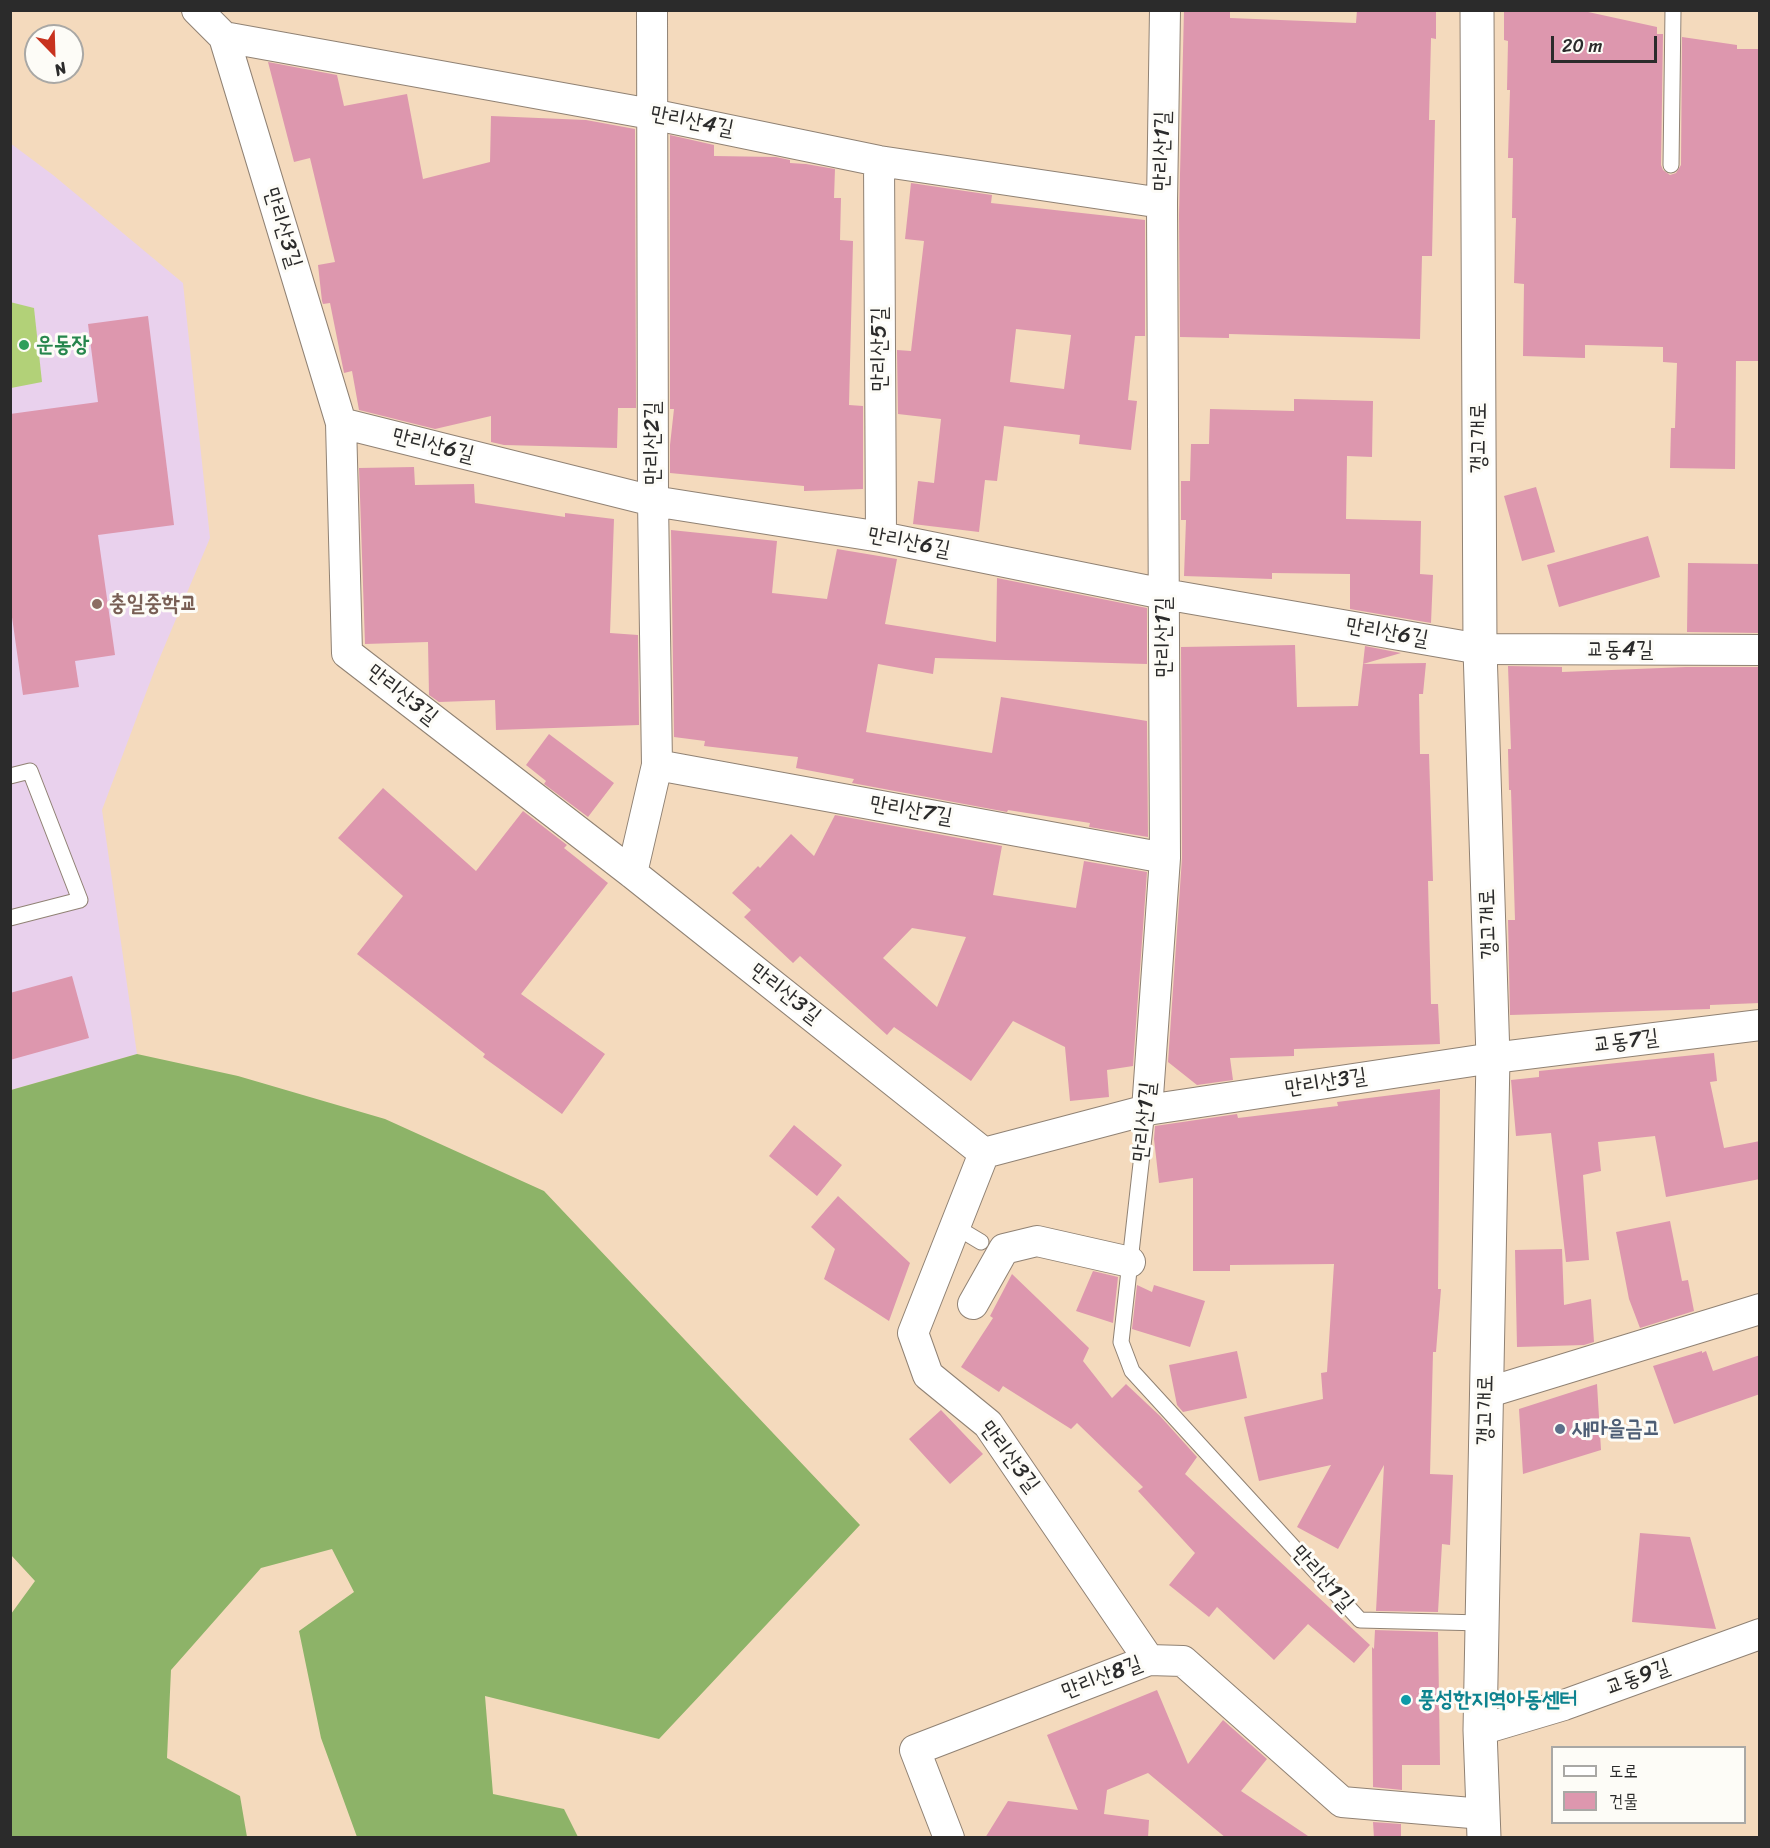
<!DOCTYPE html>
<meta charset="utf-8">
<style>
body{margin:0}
#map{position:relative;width:1770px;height:1848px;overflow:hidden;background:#f4dabd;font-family:Sriracha,"Poor Story",sans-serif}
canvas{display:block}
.frame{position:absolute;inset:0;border:12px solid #2b2b2b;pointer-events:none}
.legend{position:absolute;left:1551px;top:1746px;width:195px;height:78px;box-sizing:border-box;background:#fdfcf7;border:2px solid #a9a8a5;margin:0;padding:8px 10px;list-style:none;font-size:18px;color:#2b2b2b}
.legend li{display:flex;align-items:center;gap:12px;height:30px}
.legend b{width:30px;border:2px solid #a9a8a5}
.north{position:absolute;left:24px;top:24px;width:60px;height:60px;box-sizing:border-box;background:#fdfcf7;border:2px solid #a9a8a5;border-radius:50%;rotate:157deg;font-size:16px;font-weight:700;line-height:24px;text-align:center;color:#2b2b2b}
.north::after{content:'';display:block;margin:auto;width:21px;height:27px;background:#c8321e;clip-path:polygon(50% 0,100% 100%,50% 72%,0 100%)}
.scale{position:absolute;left:1551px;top:36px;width:106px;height:27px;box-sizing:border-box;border:3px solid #2b2b2b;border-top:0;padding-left:8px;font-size:18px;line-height:21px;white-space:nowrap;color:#2b2b2b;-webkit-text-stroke:4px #fdfcf7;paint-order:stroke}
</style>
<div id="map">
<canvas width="1770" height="1848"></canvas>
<div class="frame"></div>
<ul class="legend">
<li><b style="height:8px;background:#fff"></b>도로</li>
<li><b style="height:16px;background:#dd97ae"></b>건물</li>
</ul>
<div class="north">N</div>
<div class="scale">20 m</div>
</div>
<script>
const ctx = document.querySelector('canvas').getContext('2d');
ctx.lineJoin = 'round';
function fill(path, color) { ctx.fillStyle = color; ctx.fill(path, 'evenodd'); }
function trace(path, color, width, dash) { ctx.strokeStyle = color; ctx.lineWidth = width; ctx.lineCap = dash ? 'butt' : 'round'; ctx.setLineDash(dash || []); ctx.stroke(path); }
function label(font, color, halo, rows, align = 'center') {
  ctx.font = font + ' Sriracha,"Poor Story",sans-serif'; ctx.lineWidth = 6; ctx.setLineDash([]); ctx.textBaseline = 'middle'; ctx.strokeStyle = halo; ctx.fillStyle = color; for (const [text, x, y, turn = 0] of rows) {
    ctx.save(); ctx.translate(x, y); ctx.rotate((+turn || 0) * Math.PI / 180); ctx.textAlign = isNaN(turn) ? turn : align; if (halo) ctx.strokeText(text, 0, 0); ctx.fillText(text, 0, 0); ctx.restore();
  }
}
const built = new Path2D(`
 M 10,143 L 53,175 L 183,283 L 210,538 L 155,669 L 102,810 L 137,1054 L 11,1090 Z`);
const green = new Path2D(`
 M 10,302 L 34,308 L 42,382 L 11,388 Z`);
const forest = new Path2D(`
 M 137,1054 L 238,1076 L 385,1119 L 544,1191 L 860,1525 L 659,1739 L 485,1696 L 493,1794 L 564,1809 L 578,1837 L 357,1837 L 321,1738 L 299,1631 L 354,1592 L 332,1549 L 261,1568 L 171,1670 L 167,1758 L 240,1796 L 247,1837 L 11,1837 L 11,1614 L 35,1581 L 11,1555 L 11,1090 Z`);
const building = new Path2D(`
 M 1184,10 L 1230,10 L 1230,18 L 1356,23 L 1357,10 L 1436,10 L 1436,39 L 1431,38 L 1429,120 L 1435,120 L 1432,256 L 1422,256 L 1420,339 L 1229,334 L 1229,338 L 1180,337 L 1179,215 Z
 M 1504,10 L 1579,10 L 1657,27 L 1657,34 L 1663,34 L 1661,165 L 1663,170 L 1670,175 L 1676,173 L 1681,165 L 1682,37 L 1737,45 L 1737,49 L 1760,49 L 1760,361 L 1736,361 L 1735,469 L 1670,468 L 1671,428 L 1675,428 L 1677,363 L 1663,362 L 1663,347 L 1585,345 L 1585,358 L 1523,356 L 1524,284 L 1514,283 L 1516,218 L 1512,218 L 1513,158 L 1508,158 L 1510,90 L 1507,90 L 1508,41 L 1504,40 Z
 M 268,62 L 337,75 L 344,106 L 407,94 L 423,179 L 490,162 L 491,116 L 586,120 L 635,129 L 636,408 L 618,408 L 617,448 L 504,445 L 491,442 L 491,416 L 435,429 L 359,410 L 352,371 L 344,373 L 330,303 L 323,304 L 322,301 L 318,265 L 335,262 L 310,158 L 294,162 Z
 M 670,135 L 714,145 L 714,156 L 776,157 L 790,160 L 790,163 L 806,164 L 835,169 L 834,198 L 841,198 L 840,240 L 853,241 L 849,405 L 863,406 L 863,489 L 804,491 L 804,486 L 670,473 L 670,445 L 674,409 L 670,409 Z
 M 911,183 L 992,195 L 991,203 L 1145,220 L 1145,336 L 1135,336 L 1128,400 L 1137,401 L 1131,450 L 1079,444 L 1080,435 L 1004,426 L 997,481 L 985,480 L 979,532 L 913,524 L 918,481 L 934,483 L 941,419 L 898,414 L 897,350 L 911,351 L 924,241 L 905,239 ZM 1016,329 L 1071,335 L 1064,389 L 1010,382 Z
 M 148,316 L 174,525 L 98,535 L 115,655 L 75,661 L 79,687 L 23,695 L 10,603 L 10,414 L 98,402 L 88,324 Z
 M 1294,399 L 1373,401 L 1372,457 L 1347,456 L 1346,519 L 1421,521 L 1420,574 L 1433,575 L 1431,623 L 1350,609 L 1350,574 L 1272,573 L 1272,579 L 1184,576 L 1186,520 L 1181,520 L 1181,481 L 1190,481 L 1191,444 L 1209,444 L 1210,409 L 1294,411 Z
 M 414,467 L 415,485 L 474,484 L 475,503 L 565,517 L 565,513 L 614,519 L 610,633 L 638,635 L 639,725 L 496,730 L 495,700 L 439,702 L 429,695 L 428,642 L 365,644 L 359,468 Z
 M 1536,487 L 1555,552 L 1522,561 L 1504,496 Z
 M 671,530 L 777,541 L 772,593 L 827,599 L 837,549 L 897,559 L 885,624 L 996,642 L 997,578 L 1147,608 L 1147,664 L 935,658 L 933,674 L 878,664 L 866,732 L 992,753 L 1001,697 L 1147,721 L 1148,837 L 1089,827 L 1090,823 L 1008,810 L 1007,812 L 852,783 L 854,779 L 796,768 L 798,757 L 704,746 L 705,741 L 674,737 Z
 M 1648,536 L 1660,577 L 1559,607 L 1547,565 Z
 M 1688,563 L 1760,564 L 1760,633 L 1687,632 Z
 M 1295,645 L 1297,707 L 1358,706 L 1363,664 L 1426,663 L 1423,694 L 1419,694 L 1420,754 L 1429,754 L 1433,881 L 1428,881 L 1431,1004 L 1438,1004 L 1440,1044 L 1294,1049 L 1294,1056 L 1230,1058 L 1233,1080 L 1197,1085 L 1168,1062 L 1182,858 L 1181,647 Z
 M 1365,646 L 1401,653 L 1363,664 Z
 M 1508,666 L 1562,667 L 1562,672 L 1686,667 L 1760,667 L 1760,1003 L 1710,1005 L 1710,1009 L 1510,1015 L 1508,920 L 1515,920 L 1511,790 L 1509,790 L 1508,749 L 1511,749 Z
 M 549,734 L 614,783 L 588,817 L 544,784 L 546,781 L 526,765 Z
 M 383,788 L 476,871 L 523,811 L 567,845 L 564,848 L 608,883 L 521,994 L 605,1054 L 562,1114 L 483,1057 L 485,1054 L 357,954 L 403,896 L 338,838 Z
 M 835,815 L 1002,846 L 993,895 L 1076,908 L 1084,861 L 1147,872 L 1133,1066 L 1107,1070 L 1109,1097 L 1070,1101 L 1065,1047 L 1013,1021 L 971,1081 L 894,1027 L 887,1035 L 800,956 L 793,963 L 744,917 L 751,910 L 732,893 L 758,866 L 760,868 L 791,834 L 814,856 ZM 912,928 L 966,937 L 937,1007 L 883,958 Z
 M 72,976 L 89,1038 L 10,1060 L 10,993 Z
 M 1714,1053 L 1717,1081 L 1710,1082 L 1724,1148 L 1760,1141 L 1760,1179 L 1666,1197 L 1655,1136 L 1598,1142 L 1601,1171 L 1583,1175 L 1589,1260 L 1566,1262 L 1551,1133 L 1516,1136 L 1511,1080 L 1539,1077 L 1539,1071 Z
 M 1440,1089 L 1438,1289 L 1441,1289 L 1436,1352 L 1433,1352 L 1430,1474 L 1453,1475 L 1450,1545 L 1442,1544 L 1438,1612 L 1376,1611 L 1384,1465 L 1338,1549 L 1297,1527 L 1331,1465 L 1259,1481 L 1244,1417 L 1323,1399 L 1321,1373 L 1327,1372 L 1334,1264 L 1230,1265 L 1230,1271 L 1193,1271 L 1193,1178 L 1159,1183 L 1154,1139 L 1155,1126 L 1237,1114 L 1238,1118 L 1338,1106 L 1337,1102 Z
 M 794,1125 L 842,1165 L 817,1196 L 769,1156 Z
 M 838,1196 L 910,1263 L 889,1321 L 824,1279 L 835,1249 L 811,1227 Z
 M 1670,1221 L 1682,1281 L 1688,1280 L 1694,1311 L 1640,1328 L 1629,1299 L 1616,1232 Z
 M 1562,1249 L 1564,1305 L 1591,1299 L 1594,1342 L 1584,1345 L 1517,1347 L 1515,1250 Z
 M 1093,1271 L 1118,1277 L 1113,1323 L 1076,1311 Z
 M 1012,1274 L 1089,1348 L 1083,1361 L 1112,1398 L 1126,1384 L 1160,1416 L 1197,1457 L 1185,1474 L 1370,1645 L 1354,1663 L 1308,1624 L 1274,1660 L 1217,1607 L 1209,1617 L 1169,1585 L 1195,1553 L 1138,1491 L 1143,1487 L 1077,1423 L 1071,1429 L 1003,1386 L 999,1392 L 961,1367 L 993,1318 L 990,1316 Z
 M 1137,1285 L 1152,1292 L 1154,1285 L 1205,1301 L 1190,1347 L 1132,1329 Z
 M 1237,1351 L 1247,1398 L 1183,1412 L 1177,1405 L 1169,1365 Z
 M 1702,1351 L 1702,1353 L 1706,1351 L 1713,1371 L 1760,1355 L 1760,1394 L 1674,1424 L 1653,1366 Z
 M 1597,1384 L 1601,1450 L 1523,1474 L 1519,1409 Z
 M 941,1410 L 983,1454 L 950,1484 L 909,1439 Z
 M 1640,1533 L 1690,1537 L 1716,1629 L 1632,1622 Z
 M 1375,1630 L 1438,1632 L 1440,1765 L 1402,1765 L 1402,1790 L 1373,1787 L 1372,1647 L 1374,1649 Z
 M 1157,1690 L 1188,1764 L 1223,1720 L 1267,1759 L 1241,1791 L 1311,1838 L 1226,1838 L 1148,1773 L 1107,1790 L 1104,1814 L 1149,1820 L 1148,1838 L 985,1838 L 1008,1801 L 1078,1810 L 1047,1735 Z
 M 1373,1822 L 1401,1824 L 1401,1838 L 1374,1838 Z`);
const service = new Path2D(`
 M 1671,165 L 1673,10
 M 10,776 L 30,771 L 80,900 L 10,918
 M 1147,1110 L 1121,1342 L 1132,1371 L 1360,1620 L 1482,1623
 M 956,1227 L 981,1242`);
const minor = new Path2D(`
 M 197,10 L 224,37 L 341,423 L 347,653 L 632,873 L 984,1153 L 1147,1110 L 1493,1058 L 1760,1025
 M 224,37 L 651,114 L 879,161 L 1162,203
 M 879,161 L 881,537
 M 341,423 L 653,501 L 881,537 L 1164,594 L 1480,649 L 1760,650
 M 657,765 L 1165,858
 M 632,873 L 657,765 L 653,501 L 652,10
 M 1147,1110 L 1165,858 L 1162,203 L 1165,10
 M 984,1153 L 913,1333 L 928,1375 L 988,1424 L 1149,1660
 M 973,1304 L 1004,1249 L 1037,1241 L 1130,1262
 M 1486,1393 L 1760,1309
 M 1480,1730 L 1564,1705 L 1760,1634
 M 949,1838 L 915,1750 L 1149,1660 L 1183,1661 L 1342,1802 L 1483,1814`);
const tertiary = new Path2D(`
 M 1477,10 L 1480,649 L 1493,1058 L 1480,1730 L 1484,1838`);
const markers = [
 [24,345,6,"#2e9e5b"],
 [97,604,6,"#8d6e63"],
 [1560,1429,6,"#5c6f8a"],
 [1406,1700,6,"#0f9aa8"]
];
const streetNames = [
 ["만리산4길",692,122,11],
 ["만리산1길",1163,151,-89],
 ["만리산3길",282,228,73],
 ["만리산5길",880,349,-90],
 ["갱고개로",1479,438,-90],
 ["만리산2길",653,443,-90],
 ["만리산6길",433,446,14],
 ["만리산6길",909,543,11],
 ["만리산6길",1387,633,10],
 ["만리산1길",1164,637,-90],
 ["교동4길",1620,650],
 ["만리산3길",402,695,38],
 ["만리산7길",911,811,10],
 ["갱고개로",1489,924,-92],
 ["만리산3길",785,994,38],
 ["교동7길",1626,1042,-7],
 ["만리산3길",1326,1083,-9],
 ["만리산1길",1145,1122,-84],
 ["갱고개로",1486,1410,-89],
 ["만리산3길",1009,1457,53],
 ["만리산1길",1322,1579,48],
 ["만리산8길",1102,1678,-21],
 ["교동9길",1638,1678,-20]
];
const leisureNames = [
 ["운동장",36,345]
];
const educationNames = [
 ["충일중학교",109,604]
];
const serviceNames = [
 ["새마을금고",1572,1429]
];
const cultureNames = [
 ["풍성한지역아동센터",1418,1700]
];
fill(built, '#e9d1ed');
fill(green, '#b2d178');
fill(forest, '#8db368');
fill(building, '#dd97ae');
trace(service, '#908274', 17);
trace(minor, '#908274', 32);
trace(tertiary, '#908274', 35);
trace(service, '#fff', 15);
trace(minor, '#fff', 30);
trace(tertiary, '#fff', 33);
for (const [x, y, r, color] of markers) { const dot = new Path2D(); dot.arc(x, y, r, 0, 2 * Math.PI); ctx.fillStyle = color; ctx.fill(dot); trace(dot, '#fdfcf7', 2); }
label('22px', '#2b2b2b', '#fdfcf7', streetNames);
label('bold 22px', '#27864d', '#fdfcf7', leisureNames, 'left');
label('bold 22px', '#785e54', '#fdfcf7', educationNames, 'left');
label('bold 22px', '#4e5e75', '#fdfcf7', serviceNames, 'left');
label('bold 22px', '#0d838f', '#fdfcf7', cultureNames, 'left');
</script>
